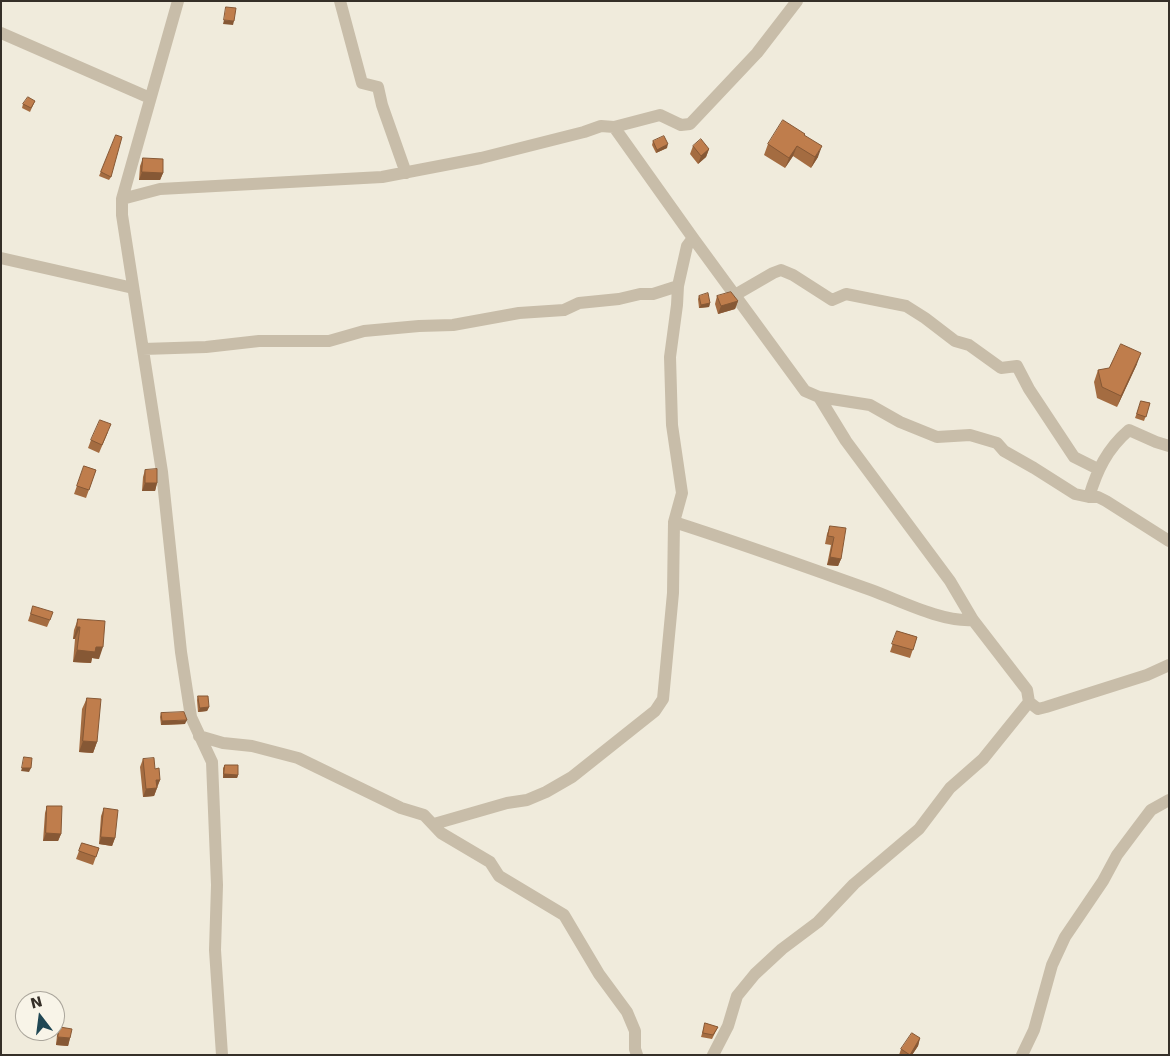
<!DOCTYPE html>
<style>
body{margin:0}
#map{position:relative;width:1170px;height:1056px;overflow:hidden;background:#f0ebdc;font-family:"DejaVu Sans",sans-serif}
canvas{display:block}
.frame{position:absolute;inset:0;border:2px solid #352f28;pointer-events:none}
.north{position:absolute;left:15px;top:991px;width:50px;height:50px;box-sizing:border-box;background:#f8f4e8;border:1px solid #aaa59b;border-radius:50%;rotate:345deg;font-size:14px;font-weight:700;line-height:20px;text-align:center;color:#352f28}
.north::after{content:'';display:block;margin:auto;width:18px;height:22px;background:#204754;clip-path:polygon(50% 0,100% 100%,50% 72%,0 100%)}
</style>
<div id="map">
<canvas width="1170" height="1056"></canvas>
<div class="frame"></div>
<div class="north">N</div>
</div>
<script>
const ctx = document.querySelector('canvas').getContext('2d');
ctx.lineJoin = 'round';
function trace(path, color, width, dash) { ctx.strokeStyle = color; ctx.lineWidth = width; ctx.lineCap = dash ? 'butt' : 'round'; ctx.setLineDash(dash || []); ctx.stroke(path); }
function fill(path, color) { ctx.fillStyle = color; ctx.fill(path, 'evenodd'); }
const minor = new Path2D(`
 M 178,1 L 122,199 L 122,215 L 162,472 L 181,652 L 191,717 L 212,762 L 217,885 L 215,950 L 222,1055
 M 340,1 L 362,83 L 378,87 L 382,105 L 406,173
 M 1,33 L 150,98
 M 614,127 L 660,115 L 681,125 L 690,124 L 757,53 L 797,1
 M 122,199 L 160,189 L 382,177 L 481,158 L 584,132 L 601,126 L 614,127 L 693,238 L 805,391 L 819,397 L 870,405 L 900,422 L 937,437 L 970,435 L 997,443 L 1004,451 L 1034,468 L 1075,494 L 1089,497 L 1098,497 L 1106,501 L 1169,541
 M 1,258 L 133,288
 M 735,295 L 773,273 L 781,270 L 793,275 L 832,300 L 846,294 L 906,306 L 925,318 L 955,341 L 969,345 L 1001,368 L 1017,366 L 1029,389 L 1074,457 L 1098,469
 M 143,349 L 206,347 L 259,341 L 329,341 L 364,331 L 419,326 L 453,325 L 519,313 L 564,310 L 579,303 L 619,299 L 640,294 L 653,294 L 678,286 L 687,246 L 693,238
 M 819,397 L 846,441 L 950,581 L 973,620 L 1027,690 L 1029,702 L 1038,709 L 1046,707 L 1147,675 L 1169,665
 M 1089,497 C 1097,470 1107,449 1129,430 L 1156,442 L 1169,446
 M 674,522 C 740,543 806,567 871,590 C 901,601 941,622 973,620
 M 199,736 L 223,743 L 252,746 L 298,758 L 401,808 L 424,815 L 441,833 L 490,862 L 499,876 L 564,915 L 599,974 L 627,1012 L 635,1031 L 635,1049 L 637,1055
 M 434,824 L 507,803 L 527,800 L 546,792 L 572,777 L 655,711 L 663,699 L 673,593 L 674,522 L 682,493 L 672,425 L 670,357 L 677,305 L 678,286
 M 713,1055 L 728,1026 L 737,996 L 755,974 L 782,949 L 818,922 L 854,884 L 919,829 L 950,788 L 983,759 L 1029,702
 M 1022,1055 L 1034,1030 L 1052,965 L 1065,937 L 1103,881 L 1117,855 L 1138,827 L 1151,810 L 1169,800`);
const wall = new Path2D(`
 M 35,101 L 30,112 L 22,108 L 23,104 Z
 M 116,135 L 111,177 L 109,180 L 99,176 Z
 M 804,135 L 818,157 L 811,168 L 793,156 L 785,168 L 764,155 L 768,144 Z
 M 653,141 L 667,148 L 656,153 L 652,145 Z
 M 693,146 L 709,149 L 706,157 L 698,164 L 690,154 Z
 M 143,158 L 163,173 L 160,180 L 139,180 L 140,166 Z
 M 699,296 L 710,303 L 709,307 L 699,308 L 698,299 Z
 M 717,296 L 738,301 L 735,309 L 718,314 L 715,304 Z
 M 1137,364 L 1117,407 L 1097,398 L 1094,382 L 1098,370 Z
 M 1141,401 L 1150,403 L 1144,421 L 1135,418 Z
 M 108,432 L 99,453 L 88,448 L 91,440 Z
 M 84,466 L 96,470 L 86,498 L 74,494 Z
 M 145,470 L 157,483 L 155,491 L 142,491 L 143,477 Z
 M 830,526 L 841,559 L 838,566 L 827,565 L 831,545 L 825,544 L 827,534 Z
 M 33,606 L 50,620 L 47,627 L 28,621 Z
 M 78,619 L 99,659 L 92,658 L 91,663 L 73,662 L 75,639 L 73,639 L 74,630 Z
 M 897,631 L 917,637 L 910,658 L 890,652 Z
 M 198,696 L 209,707 L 207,711 L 198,712 L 197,700 Z
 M 87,698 L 97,742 L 93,753 L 79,752 L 82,709 Z
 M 161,713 L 185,724 L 161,725 L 160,717 Z
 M 143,759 L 155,769 L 160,780 L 154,796 L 143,797 L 140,767 Z
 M 225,765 L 238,775 L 237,778 L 223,778 L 223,768 Z
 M 47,806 L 61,834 L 58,841 L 43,841 L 45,813 Z
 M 104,808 L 115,838 L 112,846 L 99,844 L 101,816 Z
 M 82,843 L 99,848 L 93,865 L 76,859 Z
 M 705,1023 L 718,1027 L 712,1039 L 701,1037 Z
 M 60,1027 L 70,1038 L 68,1046 L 56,1045 L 57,1035 Z
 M 920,1038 L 918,1046 L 912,1055 L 899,1055 L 901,1049 Z`);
const shadedWall = new Path2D(`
 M 224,20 L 234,21 L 233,25 L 223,24 Z
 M 668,144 L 667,148 L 656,153 L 657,150 Z
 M 797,146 L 793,156 L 785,168 L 789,158 Z
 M 822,146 L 818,157 L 811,168 L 815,157 Z
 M 709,149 L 706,157 L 698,164 L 701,156 Z
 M 142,172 L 163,173 L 160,180 L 139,180 Z
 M 738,301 L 735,309 L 718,314 L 721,306 Z
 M 710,303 L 709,307 L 699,308 L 701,305 Z
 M 1141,353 L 1137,364 L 1117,407 L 1121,396 Z
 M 145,483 L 157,483 L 155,491 L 142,491 Z
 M 830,557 L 841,559 L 838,566 L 827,565 Z
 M 77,627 L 80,627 L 75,639 L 73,639 Z
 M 96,647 L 103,647 L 99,659 L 92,658 L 91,663 L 73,662 L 77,650 Z
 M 209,707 L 207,711 L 198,712 L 200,708 Z
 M 187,720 L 185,724 L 161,725 L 162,721 Z
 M 83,741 L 97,742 L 93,753 L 79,752 Z
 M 22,768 L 31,768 L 29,772 L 21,771 Z
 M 224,774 L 238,775 L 237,778 L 223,778 Z
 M 156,780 L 160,780 L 157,787 L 153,788 Z
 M 157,788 L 154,796 L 143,797 L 146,789 Z
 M 46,833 L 61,834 L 58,841 L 43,841 Z
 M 101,837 L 115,838 L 112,846 L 99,844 Z
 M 58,1037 L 70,1038 L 68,1046 L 56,1045 Z
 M 920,1038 L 918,1046 L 912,1055 L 910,1055 Z`);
const building = new Path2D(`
 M 226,7 L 236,8 L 234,21 L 224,20 Z
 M 28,97 L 35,101 L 31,108 L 23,104 Z
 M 783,120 L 805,134 L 804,135 L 822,146 L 815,157 L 797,146 L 789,158 L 768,144 Z
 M 116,135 L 122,137 L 111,177 L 101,172 Z
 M 664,136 L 668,144 L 657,150 L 653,141 Z
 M 701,139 L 709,149 L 701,156 L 693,146 Z
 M 143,158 L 163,159 L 163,173 L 142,172 Z
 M 731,292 L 738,301 L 721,306 L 717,296 Z
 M 708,293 L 710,303 L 701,305 L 699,296 Z
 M 1121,344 L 1141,353 L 1121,396 L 1102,387 L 1098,370 L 1109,368 Z
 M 1141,401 L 1150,403 L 1146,417 L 1137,414 Z
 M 100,420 L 111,424 L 102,445 L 91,440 Z
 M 84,466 L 96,470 L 89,490 L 77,486 Z
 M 157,469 L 157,483 L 145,483 L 145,470 Z
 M 830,526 L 846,528 L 841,559 L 830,557 L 834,537 L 828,536 Z
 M 33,606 L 53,612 L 50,620 L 31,614 Z
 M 78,619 L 105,621 L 103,647 L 96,647 L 95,652 L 77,650 L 80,627 L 77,627 Z
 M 897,631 L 917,637 L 913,650 L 892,644 Z
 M 198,696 L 208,696 L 209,707 L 200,708 Z
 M 87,698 L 101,699 L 97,742 L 83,741 Z
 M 184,712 L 187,720 L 162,721 L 161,713 Z
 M 24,757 L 32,758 L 31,768 L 22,768 Z
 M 154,758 L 155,769 L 159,768 L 160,780 L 156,780 L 157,788 L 146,789 L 143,759 Z
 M 225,765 L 238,765 L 238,775 L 224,774 Z
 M 47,806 L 62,806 L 61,834 L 46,833 Z
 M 104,808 L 118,810 L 115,838 L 101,837 Z
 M 82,843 L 99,848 L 96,857 L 79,851 Z
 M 705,1023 L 718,1027 L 713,1035 L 703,1033 Z
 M 60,1027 L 72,1029 L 70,1038 L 58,1037 Z
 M 912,1033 L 920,1038 L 910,1055 L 901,1049 Z`);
trace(minor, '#c8bda9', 12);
fill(wall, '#a46c41');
fill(shadedWall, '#865835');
fill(building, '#bf7d4c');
trace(building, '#865835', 1);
</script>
